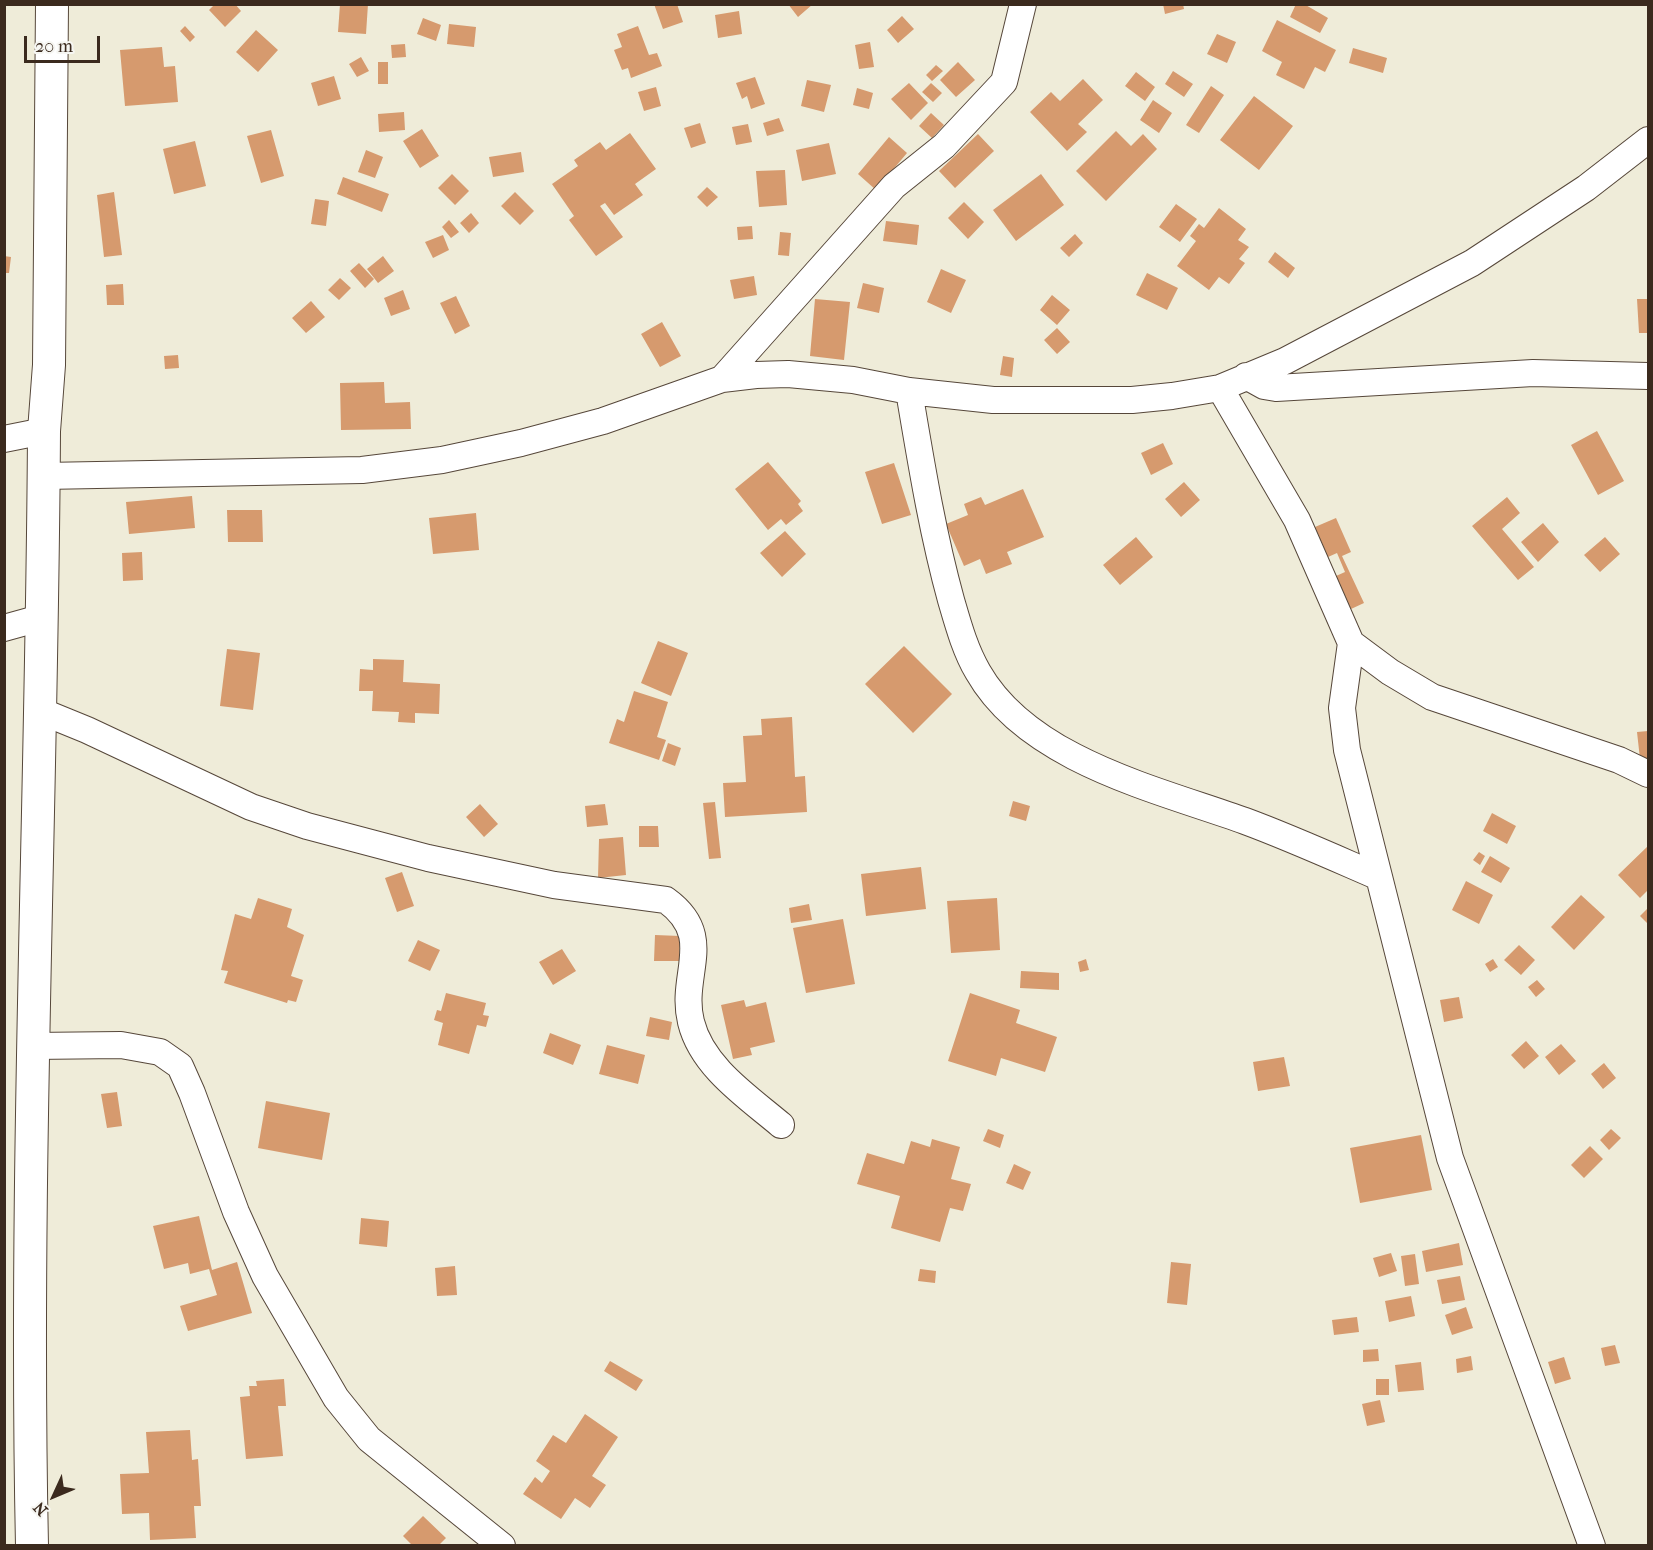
<!DOCTYPE html>
<style>
body{margin:0}
#map{position:relative;width:1653px;height:1550px;overflow:hidden;background:#efecd9;font-family:"IM FELL French Canon",serif}
canvas{display:block}
.frame{position:absolute;inset:0;border:6px solid #3b2a1e;pointer-events:none}
.north{position:absolute;left:24px;top:1466px;width:60px;height:60px;-webkit-text-stroke:4px #f6f6f2;paint-order:stroke;rotate:226deg;font-size:16px;font-weight:700;line-height:24px;text-align:center;color:#3b2a1e}
.north::after{content:'';display:block;margin:auto;width:21px;height:27px;background:#3b2a1e;clip-path:polygon(50% 0,100% 100%,50% 72%,0 100%)}
.scale{position:absolute;left:24px;top:36px;width:76px;height:27px;box-sizing:border-box;border:3px solid #3b2a1e;border-top:0;padding-left:8px;font-size:18px;line-height:21px;white-space:nowrap;color:#3b2a1e;-webkit-text-stroke:4px #f6f6f2;paint-order:stroke}
</style>
<div id="map">
<canvas width="1653" height="1550"></canvas>
<div class="frame"></div>
<div class="north">N</div>
<div class="scale">20 m</div>
</div>
<script>
const ctx = document.querySelector('canvas').getContext('2d');
ctx.lineJoin = 'round';
function fill(path, color) { ctx.fillStyle = color; ctx.fill(path, 'evenodd'); }
function trace(path, color, width, dash) { ctx.strokeStyle = color; ctx.lineWidth = width; ctx.lineCap = dash ? 'butt' : 'round'; ctx.setLineDash(dash || []); ctx.stroke(path); }
const building = new Path2D(`
 M 215,4 L 235,4 L 241,11 L 225,27 L 209,10 Z
 M 340,4 L 368,4 L 366,34 L 338,32 Z
 M 654,4 L 677,4 L 683,22 L 663,29 Z
 M 788,4 L 813,4 L 798,17 Z
 M 1163,4 L 1183,4 L 1184,9 L 1165,14 Z
 M 1296,4 L 1304,4 L 1328,18 L 1320,33 L 1290,17 Z
 M 739,11 L 742,34 L 718,38 L 715,15 Z
 M 902,16 L 914,29 L 898,43 L 887,30 Z
 M 423,18 L 441,25 L 436,41 L 417,34 Z
 M 1277,20 L 1336,50 L 1325,72 L 1315,67 L 1304,89 L 1276,75 L 1282,62 L 1262,51 Z
 M 449,24 L 476,27 L 474,47 L 447,44 Z
 M 185,26 L 195,37 L 190,42 L 180,31 Z
 M 638,26 L 649,55 L 657,53 L 662,66 L 631,78 L 628,68 L 622,70 L 614,50 L 622,47 L 617,34 Z
 M 256,30 L 278,50 L 258,72 L 236,52 Z
 M 1217,34 L 1236,42 L 1227,63 L 1207,54 Z
 M 870,42 L 874,67 L 859,69 L 855,45 Z
 M 405,44 L 406,57 L 392,58 L 391,45 Z
 M 162,47 L 164,67 L 175,66 L 178,102 L 125,106 L 120,50 Z
 M 1353,48 L 1387,58 L 1383,73 L 1349,63 Z
 M 361,57 L 369,71 L 357,77 L 349,64 Z
 M 378,62 L 388,62 L 388,84 L 378,84 Z
 M 958,62 L 975,80 L 956,97 L 940,80 Z
 M 936,65 L 943,71 L 932,81 L 926,75 Z
 M 1173,71 L 1193,84 L 1184,97 L 1165,84 Z
 M 1136,72 L 1155,87 L 1145,101 L 1125,86 Z
 M 334,76 L 341,99 L 318,106 L 311,83 Z
 M 755,77 L 765,104 L 751,109 L 747,96 L 742,99 L 736,83 Z
 M 1083,79 L 1103,100 L 1078,124 L 1087,132 L 1067,151 L 1030,112 L 1051,92 L 1060,101 Z
 M 807,80 L 831,85 L 824,112 L 801,106 Z
 M 909,83 L 928,103 L 911,120 L 891,99 Z
 M 931,83 L 942,93 L 933,102 L 922,92 Z
 M 1211,86 L 1224,95 L 1199,133 L 1186,125 Z
 M 656,87 L 661,106 L 644,111 L 638,92 Z
 M 857,88 L 873,93 L 869,109 L 853,105 Z
 M 1254,96 L 1293,126 L 1259,170 L 1220,140 Z
 M 1153,100 L 1172,113 L 1159,133 L 1140,120 Z
 M 404,112 L 405,130 L 379,132 L 378,114 Z
 M 931,113 L 944,125 L 932,138 L 919,126 Z
 M 779,118 L 784,131 L 767,136 L 763,123 Z
 M 700,123 L 706,143 L 691,148 L 684,128 Z
 M 748,124 L 752,142 L 736,145 L 732,127 Z
 M 422,129 L 439,156 L 420,168 L 403,141 Z
 M 271,130 L 284,176 L 261,183 L 247,136 Z
 M 1116,131 L 1131,146 L 1143,134 L 1157,149 L 1106,201 L 1076,171 Z
 M 630,133 L 656,169 L 635,184 L 643,195 L 614,215 L 605,203 L 600,206 L 623,237 L 596,256 L 569,220 L 574,216 L 552,184 L 578,166 L 574,160 L 600,142 L 606,150 Z
 M 978,134 L 994,151 L 955,188 L 939,171 Z
 M 889,137 L 907,153 L 876,190 L 858,174 Z
 M 195,141 L 206,186 L 174,194 L 163,149 Z
 M 829,143 L 836,174 L 802,181 L 796,150 Z
 M 366,150 L 383,157 L 375,178 L 358,172 Z
 M 521,152 L 524,172 L 493,177 L 489,157 Z
 M 785,170 L 787,205 L 759,207 L 756,171 Z
 M 452,174 L 469,191 L 455,205 L 438,188 Z
 M 1041,174 L 1064,205 L 1016,241 L 993,210 Z
 M 343,177 L 389,194 L 382,212 L 337,194 Z
 M 707,187 L 718,197 L 707,207 L 697,197 Z
 M 114,192 L 122,255 L 104,257 L 97,195 Z
 M 515,192 L 534,211 L 520,225 L 501,206 Z
 M 315,199 L 329,201 L 326,226 L 311,224 Z
 M 964,202 L 984,222 L 968,239 L 948,218 Z
 M 1176,204 L 1197,219 L 1180,242 L 1159,227 Z
 M 1219,208 L 1246,229 L 1238,240 L 1249,247 L 1239,259 L 1245,263 L 1229,284 L 1219,277 L 1209,290 L 1177,266 L 1196,241 L 1190,236 L 1199,224 L 1204,228 Z
 M 471,213 L 479,223 L 469,233 L 460,223 Z
 M 449,220 L 459,232 L 451,238 L 442,227 Z
 M 886,221 L 919,225 L 917,245 L 883,241 Z
 M 752,226 L 753,239 L 738,240 L 737,227 Z
 M 780,232 L 791,233 L 789,256 L 778,255 Z
 M 1075,234 L 1083,243 L 1069,257 L 1060,248 Z
 M 443,235 L 449,250 L 433,258 L 425,242 Z
 M 1275,252 L 1295,268 L 1288,278 L 1268,262 Z
 M 4,256 L 11,257 L 9,273 L 4,273 Z
 M 383,256 L 394,271 L 378,283 L 367,269 Z
 M 359,263 L 374,279 L 365,288 L 350,271 Z
 M 941,269 L 966,280 L 951,313 L 927,302 Z
 M 1147,273 L 1178,288 L 1167,310 L 1136,295 Z
 M 754,276 L 757,295 L 734,299 L 730,280 Z
 M 340,278 L 351,288 L 339,300 L 328,290 Z
 M 863,283 L 884,288 L 879,313 L 857,308 Z
 M 123,284 L 124,305 L 107,305 L 106,285 Z
 M 403,290 L 410,309 L 391,316 L 384,298 Z
 M 1052,295 L 1070,310 L 1057,325 L 1040,310 Z
 M 456,296 L 470,326 L 455,334 L 440,303 Z
 M 815,299 L 850,302 L 844,360 L 810,356 Z
 M 1637,299 L 1648,299 L 1648,333 L 1639,333 Z
 M 311,301 L 325,317 L 306,333 L 292,318 Z
 M 662,322 L 681,356 L 660,367 L 641,334 Z
 M 1057,328 L 1070,342 L 1057,354 L 1044,340 Z
 M 178,355 L 179,368 L 165,369 L 164,356 Z
 M 1003,356 L 1014,358 L 1012,377 L 1000,375 Z
 M 384,382 L 385,403 L 410,402 L 411,429 L 341,430 L 340,383 Z
 M 1597,431 L 1624,481 L 1598,495 L 1571,445 Z
 M 1163,443 L 1173,464 L 1151,475 L 1141,453 Z
 M 768,462 L 801,501 L 798,504 L 803,511 L 786,525 L 781,519 L 768,530 L 735,489 Z
 M 894,463 L 911,515 L 882,524 L 865,472 Z
 M 1184,482 L 1200,500 L 1181,517 L 1165,499 Z
 M 1023,489 L 1044,537 L 1007,552 L 1012,564 L 986,574 L 980,559 L 964,566 L 946,524 L 968,515 L 964,504 L 981,497 L 985,505 Z
 M 192,496 L 195,528 L 129,534 L 126,502 Z
 M 1507,497 L 1520,513 L 1502,529 L 1534,567 L 1518,580 L 1472,526 Z
 M 227,510 L 262,510 L 263,542 L 228,542 Z
 M 476,513 L 479,550 L 433,554 L 429,518 Z
 M 1336,518 L 1351,552 L 1342,556 L 1364,603 L 1351,609 L 1336,576 L 1345,572 L 1337,553 L 1328,557 L 1315,527 Z
 M 1543,523 L 1559,542 L 1538,562 L 1521,542 Z
 M 785,531 L 806,554 L 782,577 L 760,553 Z
 M 1136,537 L 1153,557 L 1120,585 L 1103,565 Z
 M 1605,537 L 1620,554 L 1600,572 L 1584,555 Z
 M 142,552 L 143,580 L 123,581 L 122,553 Z
 M 658,641 L 688,653 L 671,696 L 641,683 Z
 M 904,646 L 952,694 L 913,733 L 865,684 Z
 M 227,649 L 260,653 L 253,710 L 220,706 Z
 M 373,659 L 404,660 L 403,682 L 440,684 L 439,714 L 415,713 L 415,723 L 398,722 L 399,712 L 372,711 L 373,691 L 359,691 L 360,669 L 373,670 Z
 M 634,691 L 668,702 L 657,737 L 666,740 L 659,760 L 609,743 L 617,719 L 624,722 Z
 M 792,717 L 795,777 L 805,776 L 807,812 L 725,817 L 723,783 L 746,782 L 743,736 L 762,735 L 761,719 Z
 M 1648,731 L 1648,767 L 1641,768 L 1637,732 Z
 M 668,743 L 681,748 L 675,766 L 662,761 Z
 M 1013,801 L 1030,806 L 1026,821 L 1009,816 Z
 M 715,802 L 721,858 L 709,859 L 703,803 Z
 M 480,804 L 498,824 L 484,837 L 466,817 Z
 M 605,804 L 608,825 L 587,827 L 585,806 Z
 M 1492,813 L 1516,826 L 1507,844 L 1483,831 Z
 M 639,826 L 658,826 L 659,847 L 639,847 Z
 M 623,837 L 626,875 L 598,878 L 599,839 Z
 M 1648,846 L 1648,890 L 1640,898 L 1618,875 Z
 M 1479,852 L 1485,856 L 1480,865 L 1473,860 Z
 M 1490,856 L 1510,868 L 1501,883 L 1481,872 Z
 M 921,867 L 926,909 L 866,916 L 861,874 Z
 M 402,872 L 414,906 L 397,912 L 385,878 Z
 M 1466,881 L 1493,895 L 1479,924 L 1452,910 Z
 M 1581,895 L 1605,917 L 1574,950 L 1551,927 Z
 M 258,898 L 292,909 L 287,927 L 304,935 L 291,976 L 303,980 L 296,1002 L 288,1000 L 287,1003 L 224,983 L 228,971 L 221,970 L 235,914 L 251,919 Z
 M 997,898 L 1000,950 L 951,953 L 947,901 Z
 M 809,904 L 812,920 L 791,923 L 789,908 Z
 M 1648,908 L 1648,924 L 1640,916 Z
 M 843,919 L 855,984 L 806,993 L 793,928 Z
 M 655,935 L 680,936 L 679,961 L 654,961 Z
 M 418,940 L 440,950 L 430,971 L 408,961 Z
 M 1519,945 L 1535,960 L 1521,975 L 1504,960 Z
 M 562,949 L 576,971 L 553,985 L 539,962 Z
 M 1086,959 L 1089,970 L 1080,972 L 1078,962 Z
 M 1493,959 L 1498,967 L 1490,972 L 1485,964 Z
 M 1021,971 L 1059,973 L 1059,990 L 1020,988 Z
 M 1537,980 L 1545,989 L 1536,997 L 1528,987 Z
 M 446,993 L 486,1003 L 483,1015 L 489,1016 L 486,1027 L 477,1025 L 469,1054 L 438,1045 L 443,1023 L 434,1020 L 437,1010 L 441,1011 Z
 M 970,993 L 1020,1010 L 1016,1023 L 1057,1037 L 1045,1072 L 1001,1058 L 996,1076 L 948,1061 Z
 M 1459,997 L 1463,1018 L 1444,1022 L 1440,1000 Z
 M 744,1000 L 746,1007 L 766,1002 L 775,1042 L 750,1048 L 752,1055 L 733,1059 L 721,1005 Z
 M 650,1017 L 672,1022 L 669,1040 L 646,1036 Z
 M 550,1033 L 581,1045 L 573,1065 L 543,1053 Z
 M 1526,1041 L 1539,1056 L 1524,1069 L 1511,1055 Z
 M 1561,1044 L 1576,1061 L 1559,1075 L 1545,1057 Z
 M 607,1045 L 645,1055 L 638,1084 L 599,1074 Z
 M 1284,1057 L 1290,1086 L 1258,1091 L 1253,1062 Z
 M 1604,1063 L 1616,1078 L 1603,1089 L 1591,1074 Z
 M 117,1092 L 122,1126 L 107,1128 L 101,1094 Z
 M 266,1101 L 330,1113 L 322,1160 L 258,1148 Z
 M 988,1129 L 1004,1135 L 1000,1148 L 983,1141 Z
 M 1611,1129 L 1621,1138 L 1609,1150 L 1600,1140 Z
 M 1421,1135 L 1432,1190 L 1360,1203 L 1350,1148 Z
 M 932,1139 L 960,1147 L 951,1179 L 971,1184 L 963,1211 L 950,1208 L 940,1242 L 891,1228 L 900,1196 L 857,1184 L 867,1153 L 904,1164 L 911,1141 L 930,1147 Z
 M 1590,1146 L 1603,1159 L 1584,1178 L 1571,1165 Z
 M 1014,1164 L 1031,1172 L 1023,1190 L 1006,1183 Z
 M 199,1216 L 212,1270 L 237,1262 L 252,1313 L 188,1331 L 180,1306 L 217,1295 L 209,1269 L 190,1274 L 188,1263 L 164,1269 L 153,1226 Z
 M 361,1218 L 389,1221 L 387,1247 L 359,1244 Z
 M 1459,1243 L 1463,1265 L 1426,1272 L 1422,1251 Z
 M 1391,1253 L 1397,1271 L 1379,1277 L 1373,1258 Z
 M 1415,1254 L 1419,1284 L 1405,1286 L 1401,1256 Z
 M 1171,1262 L 1191,1264 L 1187,1305 L 1167,1303 Z
 M 455,1266 L 457,1295 L 437,1296 L 435,1268 Z
 M 920,1269 L 936,1271 L 935,1283 L 918,1281 Z
 M 1460,1276 L 1465,1300 L 1442,1304 L 1437,1280 Z
 M 1411,1296 L 1415,1316 L 1389,1322 L 1385,1301 Z
 M 1466,1307 L 1473,1328 L 1452,1335 L 1445,1315 Z
 M 1357,1317 L 1359,1332 L 1334,1335 L 1332,1320 Z
 M 1615,1345 L 1620,1363 L 1605,1366 L 1601,1348 Z
 M 1378,1349 L 1379,1361 L 1363,1362 L 1363,1350 Z
 M 1471,1356 L 1473,1370 L 1457,1373 L 1456,1359 Z
 M 1564,1357 L 1571,1379 L 1555,1384 L 1548,1362 Z
 M 610,1361 L 643,1380 L 636,1391 L 604,1371 Z
 M 1421,1362 L 1424,1390 L 1398,1392 L 1395,1365 Z
 M 284,1379 L 286,1406 L 278,1406 L 283,1456 L 246,1459 L 240,1397 L 250,1396 L 249,1386 L 257,1386 L 256,1381 Z
 M 1376,1379 L 1389,1379 L 1389,1395 L 1376,1395 Z
 M 1380,1400 L 1385,1422 L 1367,1426 L 1362,1404 Z
 M 585,1414 L 618,1437 L 592,1476 L 606,1485 L 590,1508 L 575,1498 L 561,1519 L 523,1494 L 535,1477 L 542,1483 L 550,1471 L 536,1461 L 553,1435 L 566,1443 Z
 M 190,1430 L 192,1460 L 198,1459 L 201,1506 L 194,1506 L 196,1538 L 150,1540 L 149,1513 L 122,1514 L 120,1474 L 149,1473 L 146,1432 Z
 M 423,1516 L 446,1538 L 438,1546 L 413,1546 L 403,1536 Z`);
const minor = new Path2D(`
 M 1246,376 L 1264,386 L 1276,388 L 1533,373 L 1648,376
 M 722,379 L 894,186 L 944,146 L 1004,82 L 1023,4
 M 1220,388 L 1297,520 L 1351,643 L 1390,672 L 1432,697 L 1619,760 L 1648,774
 M 909,391 C 921,462 932,531 951,600 C 958,624 965,650 978,672 C 1028,760 1156,789 1245,821 C 1291,838 1335,858 1379,877
 M 4,439 L 44,431
 M 44,476 L 362,470 L 442,460 L 521,443 L 603,421 L 722,379 L 756,375 L 788,374 L 853,380 L 909,391 L 993,400 L 1132,400 L 1172,396 L 1220,388 L 1285,361 L 1472,263 L 1586,188 L 1648,140
 M 4,628 L 40,618
 M 1351,643 L 1342,708 L 1347,750 L 1450,1158 L 1592,1546
 M 38,710 L 87,730 L 251,807 L 307,826 L 428,858 L 554,885 L 666,900 C 717,937 679,974 691,1022 C 702,1067 748,1097 781,1125
 M 32,1046 L 121,1045 L 160,1052 L 180,1066 L 192,1093 L 236,1212 L 265,1276 L 336,1398 L 369,1439 L 502,1546`);
const major = new Path2D(`
 M 32,1546 C 24,1173 42,803 44,431 L 49,365 L 52,4`);
fill(building, '#d69a6e');
trace(minor, '#56473a', 28);
trace(major, '#56473a', 34);
trace(minor, '#fff', 26);
trace(major, '#fff', 32);
</script>
